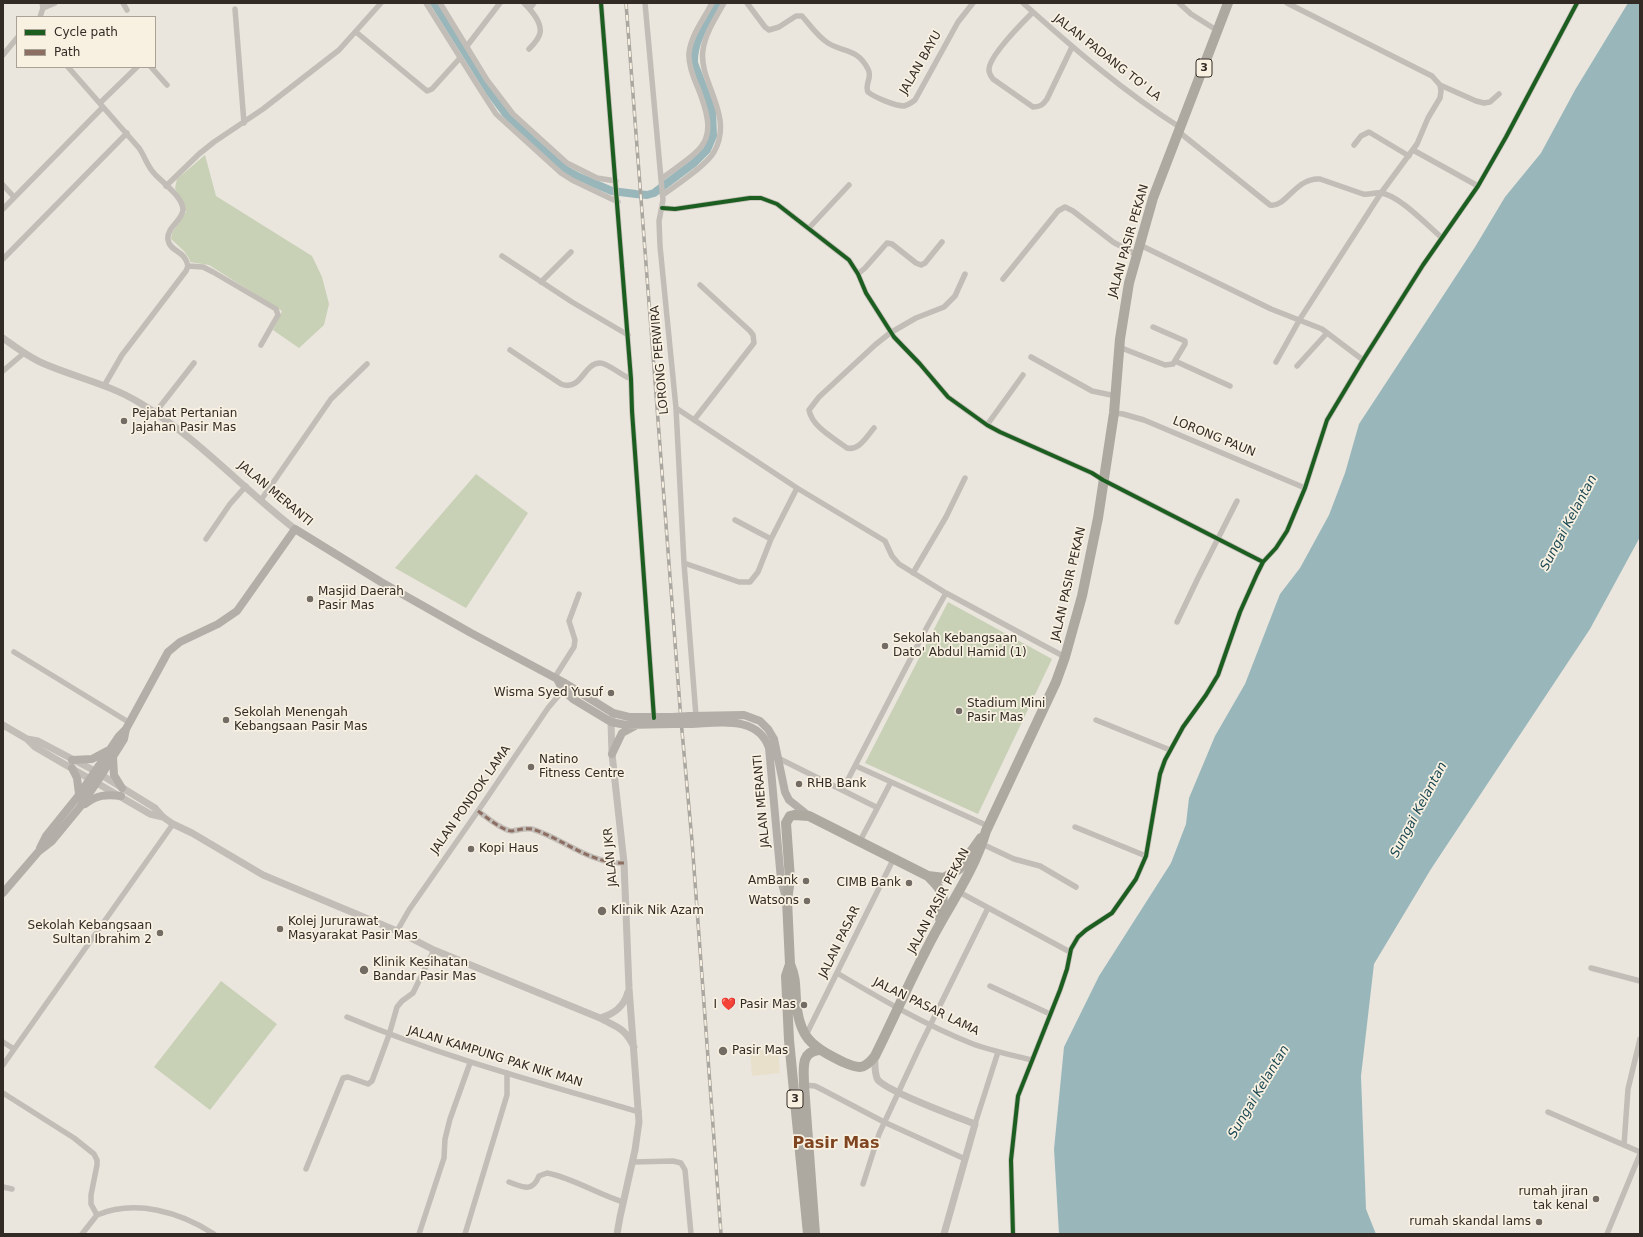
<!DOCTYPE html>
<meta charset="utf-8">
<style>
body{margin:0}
#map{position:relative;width:1643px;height:1237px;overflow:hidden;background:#eae6dd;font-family:"DejaVu Sans",sans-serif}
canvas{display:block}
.frame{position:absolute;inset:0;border:4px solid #322b25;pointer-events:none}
.legend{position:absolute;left:16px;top:16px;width:140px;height:52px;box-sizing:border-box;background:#f8f1e2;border:1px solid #a9a296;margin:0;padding:5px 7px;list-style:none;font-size:12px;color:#322b25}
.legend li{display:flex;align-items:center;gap:8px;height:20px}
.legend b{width:20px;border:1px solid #a9a296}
</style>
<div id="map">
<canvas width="1643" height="1237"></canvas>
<div class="frame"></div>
<ul class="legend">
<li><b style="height:5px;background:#1b5e20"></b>Cycle path</li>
<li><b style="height:5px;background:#8d6e63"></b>Path</li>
</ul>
</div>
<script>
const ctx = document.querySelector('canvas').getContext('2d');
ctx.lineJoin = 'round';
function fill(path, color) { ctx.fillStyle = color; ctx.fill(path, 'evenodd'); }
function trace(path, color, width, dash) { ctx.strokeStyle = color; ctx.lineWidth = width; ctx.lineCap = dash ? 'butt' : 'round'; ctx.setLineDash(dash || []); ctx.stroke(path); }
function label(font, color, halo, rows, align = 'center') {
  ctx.font = font + ' "DejaVu Sans",sans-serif'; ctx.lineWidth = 3.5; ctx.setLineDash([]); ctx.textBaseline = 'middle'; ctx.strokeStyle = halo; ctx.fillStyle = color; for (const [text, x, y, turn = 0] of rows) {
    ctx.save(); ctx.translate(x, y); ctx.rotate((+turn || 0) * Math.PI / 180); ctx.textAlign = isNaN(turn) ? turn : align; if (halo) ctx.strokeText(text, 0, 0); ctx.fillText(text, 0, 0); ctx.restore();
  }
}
const green = new Path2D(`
 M 205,155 L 216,196 L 312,256 L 322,277 L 329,304 L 324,325 L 299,348 L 273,330 L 282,311 L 209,265 L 190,262 L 190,260 L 184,251 L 171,239 L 172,233 L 186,212 L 175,188 L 177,179 Z
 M 476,474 L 528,513 L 466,608 L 395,568 Z
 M 948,602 L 1052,659 L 978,814 L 865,763 Z
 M 221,981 L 277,1024 L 210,1110 L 154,1067 Z`);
const plaza = new Path2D(`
 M 778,1049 L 780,1073 L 752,1076 L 750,1051 Z`);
const water = new Path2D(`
 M 1628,3 L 1640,3 L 1640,537 L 1590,629 L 1431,869 L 1374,964 L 1361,1076 L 1366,1209 L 1376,1234 L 1059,1234 L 1054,1149 L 1064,1047 L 1099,976 L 1171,863 L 1186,824 L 1189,798 L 1215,736 L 1245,684 L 1280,594 L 1300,568 L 1329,515 L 1345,473 L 1359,424 L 1475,247 L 1505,197 L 1541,153 L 1575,90 Z`);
const canal = new Path2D(`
 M 434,3 L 489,91 L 506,114 L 534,142 L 566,170 L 579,177 L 612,191 L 636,194 L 647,195 L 654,193 L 694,163 L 707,150 L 713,136 L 712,110 L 694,63 C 693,41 707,22 717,3`);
const minor = new Path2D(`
 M 123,3 L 127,10
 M 426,3 L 478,86 L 496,114 L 561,173 L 572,180 L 618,202
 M 440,3 L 487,80 L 513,114 L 567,163 L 597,178 L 616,181
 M 524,3 C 531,10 542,23 540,33 C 539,39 533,45 529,49
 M 601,3 L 631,379 L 632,411 L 654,718
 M 645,3 L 662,190 L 663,200 L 659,221 L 660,246 L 676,408 L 684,563 L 696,716
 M 747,3 L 765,27 L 769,30 L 779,27 L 796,16 L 802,16 C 810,25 818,37 828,43 C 844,53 857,48 868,69 C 873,78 864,84 868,92 C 874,97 895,106 904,106 C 908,105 911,103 915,100 L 958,22 L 973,3
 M 1023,3 C 1073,48 1124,92 1181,128
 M 1179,3 L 1191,14 L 1218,31
 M 1287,3 L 1432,76 L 1440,85 L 1476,101 L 1484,103 L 1490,102 L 1499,94
 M 43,8 L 55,3
 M 530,8 L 534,3
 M 235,9 L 244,123
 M 1033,12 C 1023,22 988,57 989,70 C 989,74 991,76 993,79 L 1033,107 C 1040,107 1043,105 1047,99 L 1072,47
 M 40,17 L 43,8 L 42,3
 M 356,32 L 427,91 L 432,89 L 460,58
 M 467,46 L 500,3
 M 3,55 L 17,38
 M 68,67 L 139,148 C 144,155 147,165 153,172 C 161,182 183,196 183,210 C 182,221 166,228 168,240 C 170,252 185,250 188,266 L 186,271 L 122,355 L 104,386
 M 151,67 L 167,85
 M 100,103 L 137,67
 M 1179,132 L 1270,205 C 1286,208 1296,177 1320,179 L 1363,194 C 1370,195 1375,192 1381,193 C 1399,195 1428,226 1442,238
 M 1354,145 L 1361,136 L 1369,132 L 1409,156
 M 1413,150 L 1478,186
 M 661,179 C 704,147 720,144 698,88 C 693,77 688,65 689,53 C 691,35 704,19 712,3
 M 3,185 L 14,197
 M 166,186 L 199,154 L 214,142 L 263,109 L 339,50 L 381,3
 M 663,195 C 676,185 707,165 714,152 C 735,115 698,82 703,50 C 705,34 716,17 724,3
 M 662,208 L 675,209 L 750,198 L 761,198 L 777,204 L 849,260 L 858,274 L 866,293 L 894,337 L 920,364 L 948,397 L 987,425 L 1000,432 L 1092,473 L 1103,480 L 1263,562
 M 3,209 L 103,107
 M 809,228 L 849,185
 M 1140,245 L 1271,309 L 1322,329 L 1363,360
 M 502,256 L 572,302 L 628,335
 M 3,259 L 127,133
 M 188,266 L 203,267 L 213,272 L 276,309 L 278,315 L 261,345
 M 858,274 L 865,268 L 887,243 L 892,244 L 916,263 L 921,265 L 925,263 L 942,242
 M 1003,279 L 1058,211 L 1065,207 L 1073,211 L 1113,242 L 1137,255
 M 541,282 L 571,252
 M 1119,347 L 1165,365 L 1173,364 L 1185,344 L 1185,341 L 1153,327
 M 510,350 L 561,384 C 582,392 583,363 600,363 C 608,363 622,376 631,379
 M 1031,357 L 1092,391 L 1116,396
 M 1175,361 L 1230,386
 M 1276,362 L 1300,319 L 1381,193 L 1417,144 L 1428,118 L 1440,98 L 1441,91 L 1440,85
 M 1297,366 L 1327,333
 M 3,371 L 24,353
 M 676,408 L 797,488 L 885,541 L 892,556 L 899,564 L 946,593 L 1065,657
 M 155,413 L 194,363
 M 1114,413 L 1123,414 L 1144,420 L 1305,488
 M 694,420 L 754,343 L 753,335 L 750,331 L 700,285
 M 987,425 L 1023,375
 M 874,428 C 867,436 859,451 847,448 C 834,438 812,427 809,410 L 819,397 L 875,345 L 890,333 L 916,318 L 944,307 L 955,296 L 965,274
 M 261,500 L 331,399 L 367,364
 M 735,520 L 771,539
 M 206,539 L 230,504 L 246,486
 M 684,563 L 739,582 L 750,582 L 758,572 L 771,539 L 797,488
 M 913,573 L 946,517 L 965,478
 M 1177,622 L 1198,578 L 1237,501
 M 14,652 L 130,723
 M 555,677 L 574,647 L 575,640 L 569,621 L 579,594
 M 1096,720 L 1170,750
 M 778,758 L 876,807
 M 856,766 L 988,826
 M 843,789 L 927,627 L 946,593
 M 478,811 C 486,817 503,831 512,831 C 519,830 524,828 532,829 C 562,838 590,864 624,863
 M 1075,827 L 1146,856
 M 860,841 L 891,782
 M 982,844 L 1014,859 L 1040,866 L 1076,887
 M 959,892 L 1070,952
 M 397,931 L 409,910 L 478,811 L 548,708 L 565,688
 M 1591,968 L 1640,981
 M 837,973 C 881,999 925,1025 973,1044 C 992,1051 1012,1055 1032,1060
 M 990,986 L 1050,1014
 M 347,1017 C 442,1057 541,1083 639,1112
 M 806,1035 L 893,860
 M 3,1042 L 14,1049
 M 3,1065 L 173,824
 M 804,1085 L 815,1086 L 823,1090 L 884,1122 L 965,1159
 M 3,1093 L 74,1138 L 94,1154 L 97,1160 L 97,1165 L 91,1195 L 91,1204 L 97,1215 L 82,1234
 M 1548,1112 L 1640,1152
 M 975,1124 L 998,1052
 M 1624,1145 L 1628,1089 L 1640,1039
 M 633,1162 L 673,1161 L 681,1163 L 685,1170 L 691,1234
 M 306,1169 L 343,1078 L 348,1077 L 368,1084 L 372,1081 L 389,1035 L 397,1007 L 402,1001 L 413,993 L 434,950
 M 509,1182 C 523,1187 532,1193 539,1176 L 547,1173 C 573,1178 597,1194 623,1202
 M 863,1184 L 879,1134 L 920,1046 L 988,908
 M 3,1187 L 12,1189
 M 97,1215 C 136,1199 180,1212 214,1234
 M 419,1234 L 444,1158 L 445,1139 L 450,1119 L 470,1063
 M 465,1234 L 507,1095 L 507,1073
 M 1013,1234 L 1011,1160 L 1018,1096 L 1060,990 L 1067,969 L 1071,949 L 1078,937 L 1086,930 L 1112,913 L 1136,879 L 1146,856 L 1160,774 L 1165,760 L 1183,727 L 1206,695 L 1218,675 L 1240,612 L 1257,574 L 1263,562 L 1276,548 L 1287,531 L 1305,488 L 1327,420 L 1363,360 L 1423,265 L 1478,186 L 1506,137 L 1577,3
 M 1607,1234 L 1640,1154`);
const tertiary = new Path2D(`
 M 3,338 C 17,348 31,359 47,365 C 78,378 111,385 140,403 C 198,438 242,488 295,529
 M 613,713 L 611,722 L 612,754 L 624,863 L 629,988 L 639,1122 L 635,1150 L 620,1217 L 617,1234
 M 3,725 L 27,739 L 35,747 L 150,814 L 163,817
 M 27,739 L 38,741 L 95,771 L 155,808 L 163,817 L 173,824 L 192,833 L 263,875 L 397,931 L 434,950 L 600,1018 C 618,1028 624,1027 634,1047
 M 600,1018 C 614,1014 624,1007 628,992
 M 875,1056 C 875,1063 874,1074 878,1080 C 888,1092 957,1117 975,1124 L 944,1234`);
const secondary = new Path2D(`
 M 557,679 L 563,690 L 573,699 L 611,722 L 626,725 L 673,724
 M 690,716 L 744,715 L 760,721 L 768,729 L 774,739 L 785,792 L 789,800 L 809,816
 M 691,724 C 719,723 758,715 769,748 L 781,880 L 786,898
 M 612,754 L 622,733 L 635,726
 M 113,757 L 114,775 L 122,788
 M 72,760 L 92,759 L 107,751
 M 72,768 L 77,778 L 79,794
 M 85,804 C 97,795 106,794 121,796
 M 40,848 L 46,836 L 79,795 L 119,736 L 126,729
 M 3,893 L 39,851 L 52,841 L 80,807 L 97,782 L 124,739 L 126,729 L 168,652 L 180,642 L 218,624 L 237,611 L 295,529 L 381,582 L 471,633 L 563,682 L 613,713 L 629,717 L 672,717`);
const trunk = new Path2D(`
 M 928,876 L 944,878 L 959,869 L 981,838
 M 790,964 C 796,978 795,986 796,1000 C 799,1038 811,1046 843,1062 C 859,1069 864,1070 875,1056 C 897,1012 916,966 940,924 C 957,894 976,865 986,831 L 1056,682 L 1065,657 L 1082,596 L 1098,518 L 1114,413 L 1120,339 L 1129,283 L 1153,198 L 1228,3
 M 808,1234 L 789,1040 L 786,976 L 790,964 L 787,900 L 790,879 L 786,823 L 790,816 L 794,815 L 809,816 L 928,876 C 946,894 944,894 940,919
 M 815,1234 L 804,1085 C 804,1069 800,1052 819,1050`);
const rail = new Path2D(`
 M 626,3 L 681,720 L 692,841 L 721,1234`);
const secondaryBridge = new Path2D(`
 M 672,717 L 690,716
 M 673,724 L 691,724`);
const quiet = new Path2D(`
 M 478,811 C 486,817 503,831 512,831 C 519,830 524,828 532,829 C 562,838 590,864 624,863`);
const cycleway = new Path2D(`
 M 601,3 L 631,379 L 632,411 L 654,718
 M 662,208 L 675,209 L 750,198 L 761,198 L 777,204 L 849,260 L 858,274 L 866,293 L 894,337 L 920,364 L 948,397 L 987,425 L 1000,432 L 1092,473 L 1103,480 L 1263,562
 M 1013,1234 L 1011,1160 L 1018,1096 L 1060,990 L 1067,969 L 1071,949 L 1078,937 L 1086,930 L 1112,913 L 1136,879 L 1146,856 L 1160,774 L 1165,760 L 1183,727 L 1206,695 L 1218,675 L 1240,612 L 1257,574 L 1263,562 L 1276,548 L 1287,531 L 1305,488 L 1327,420 L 1363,360 L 1423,265 L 1478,186 L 1506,137 L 1577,3`);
const markers = [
 [124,421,4,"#726c65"],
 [310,599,4,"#726c65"],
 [885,646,4,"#726c65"],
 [611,693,4,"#726c65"],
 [959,711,4,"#726c65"],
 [226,720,4,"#726c65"],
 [531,767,4,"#726c65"],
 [799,784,4,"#726c65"],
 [471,849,4,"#726c65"],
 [806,881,4,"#726c65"],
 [909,883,4,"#726c65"],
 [807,901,4,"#726c65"],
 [602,911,5,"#726c65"],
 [280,929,4,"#726c65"],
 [160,933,4,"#726c65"],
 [364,970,5,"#726c65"],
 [804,1005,4,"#726c65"],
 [723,1051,5,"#726c65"],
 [1596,1199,4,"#726c65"],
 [1539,1222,4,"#726c65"]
];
const shields = [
 [1204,68,16],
 [795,1099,16]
];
const shieldNames = [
 ["3",1204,68],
 ["3",795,1099]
];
const streetNames = [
 ["JALAN PADANG TO' LA",1107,58,38],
 ["JALAN BAYU",921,63,-60],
 ["JALAN PASIR PEKAN",1129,241,-74],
 ["LORONG PERWIRA",660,360,-95],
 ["LORONG PAUN",1214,437,22],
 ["JALAN MERANTI",275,494,40],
 ["JALAN PASIR PEKAN",1069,584,-77],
 ["JALAN PONDOK LAMA",471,800,-55],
 ["JALAN MERANTI",762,801,-95],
 ["JALAN JKR",611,857,-95],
 ["JALAN PASIR PEKAN",939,901,-62],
 ["JALAN PASAR",840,942,-64],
 ["JALAN PASAR LAMA",926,1007,26],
 ["JALAN KAMPUNG PAK NIK MAN",495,1057,17]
];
const poiNames = [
 ["Pejabat Pertanian",132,414],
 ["Jajahan Pasir Mas",132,428],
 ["Masjid Daerah",318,592],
 ["Pasir Mas",318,606],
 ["Sekolah Kebangsaan",893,639],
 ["Dato' Abdul Hamid (1)",893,653],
 ["Wisma Syed Yusuf",603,693,"right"],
 ["Stadium Mini",967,704],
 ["Pasir Mas",967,718],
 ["Sekolah Menengah",234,713],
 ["Kebangsaan Pasir Mas",234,727],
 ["Natino",539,760],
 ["Fitness Centre",539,774],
 ["RHB Bank",807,784],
 ["Kopi Haus",479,849],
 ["AmBank",798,881,"right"],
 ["CIMB Bank",901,883,"right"],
 ["Watsons",799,901,"right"],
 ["Klinik Nik Azam",611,911],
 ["Kolej Jururawat",288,922],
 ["Masyarakat Pasir Mas",288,936],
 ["Sekolah Kebangsaan",152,926,"right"],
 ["Sultan Ibrahim 2",152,940,"right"],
 ["Klinik Kesihatan",373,963],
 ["Bandar Pasir Mas",373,977],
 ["I ❤️ Pasir Mas",796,1005,"right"],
 ["Pasir Mas",732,1051],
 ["rumah jiran",1588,1192,"right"],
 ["tak kenal",1588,1206,"right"],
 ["rumah skandal lams",1531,1222,"right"]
];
const waterNames = [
 ["Sungai Kelantan",1569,523,-62],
 ["Sungai Kelantan",1419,810,-62],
 ["Sungai Kelantan",1259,1092,-59]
];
const districtNames = [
 ["Pasir Mas",836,1144]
];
fill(green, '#c8d0b6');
fill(plaza, '#e9e0cc');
fill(water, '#99b7bb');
trace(canal, '#99b7bb', 8);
trace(minor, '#c2bdb6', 5.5);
trace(tertiary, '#c2bdb6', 7);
trace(secondary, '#b3aea7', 8);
trace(trunk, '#ada8a0', 10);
trace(rail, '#aaa6a0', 3.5);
trace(rail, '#f8f1e2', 2, [6]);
trace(secondaryBridge, '#b3aea7', 8);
trace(quiet, '#8d6e63', 3, [6, 3]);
trace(cycleway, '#1b5e20', 4);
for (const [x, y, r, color] of markers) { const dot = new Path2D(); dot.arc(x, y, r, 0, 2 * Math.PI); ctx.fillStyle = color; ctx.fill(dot); trace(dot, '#f8f1e2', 1.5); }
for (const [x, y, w] of shields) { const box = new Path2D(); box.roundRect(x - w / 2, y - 9, w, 18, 3); ctx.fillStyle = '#f8f1e2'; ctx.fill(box); trace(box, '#322b25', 1); }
label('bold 11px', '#322b25', null, shieldNames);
label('12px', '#322b25', '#f8f1e2', streetNames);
label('12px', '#322b25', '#f8f1e2', poiNames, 'left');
label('italic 13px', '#1c4853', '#f8f1e2', waterNames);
label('bold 16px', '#7f4420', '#f8f1e2', districtNames);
</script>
